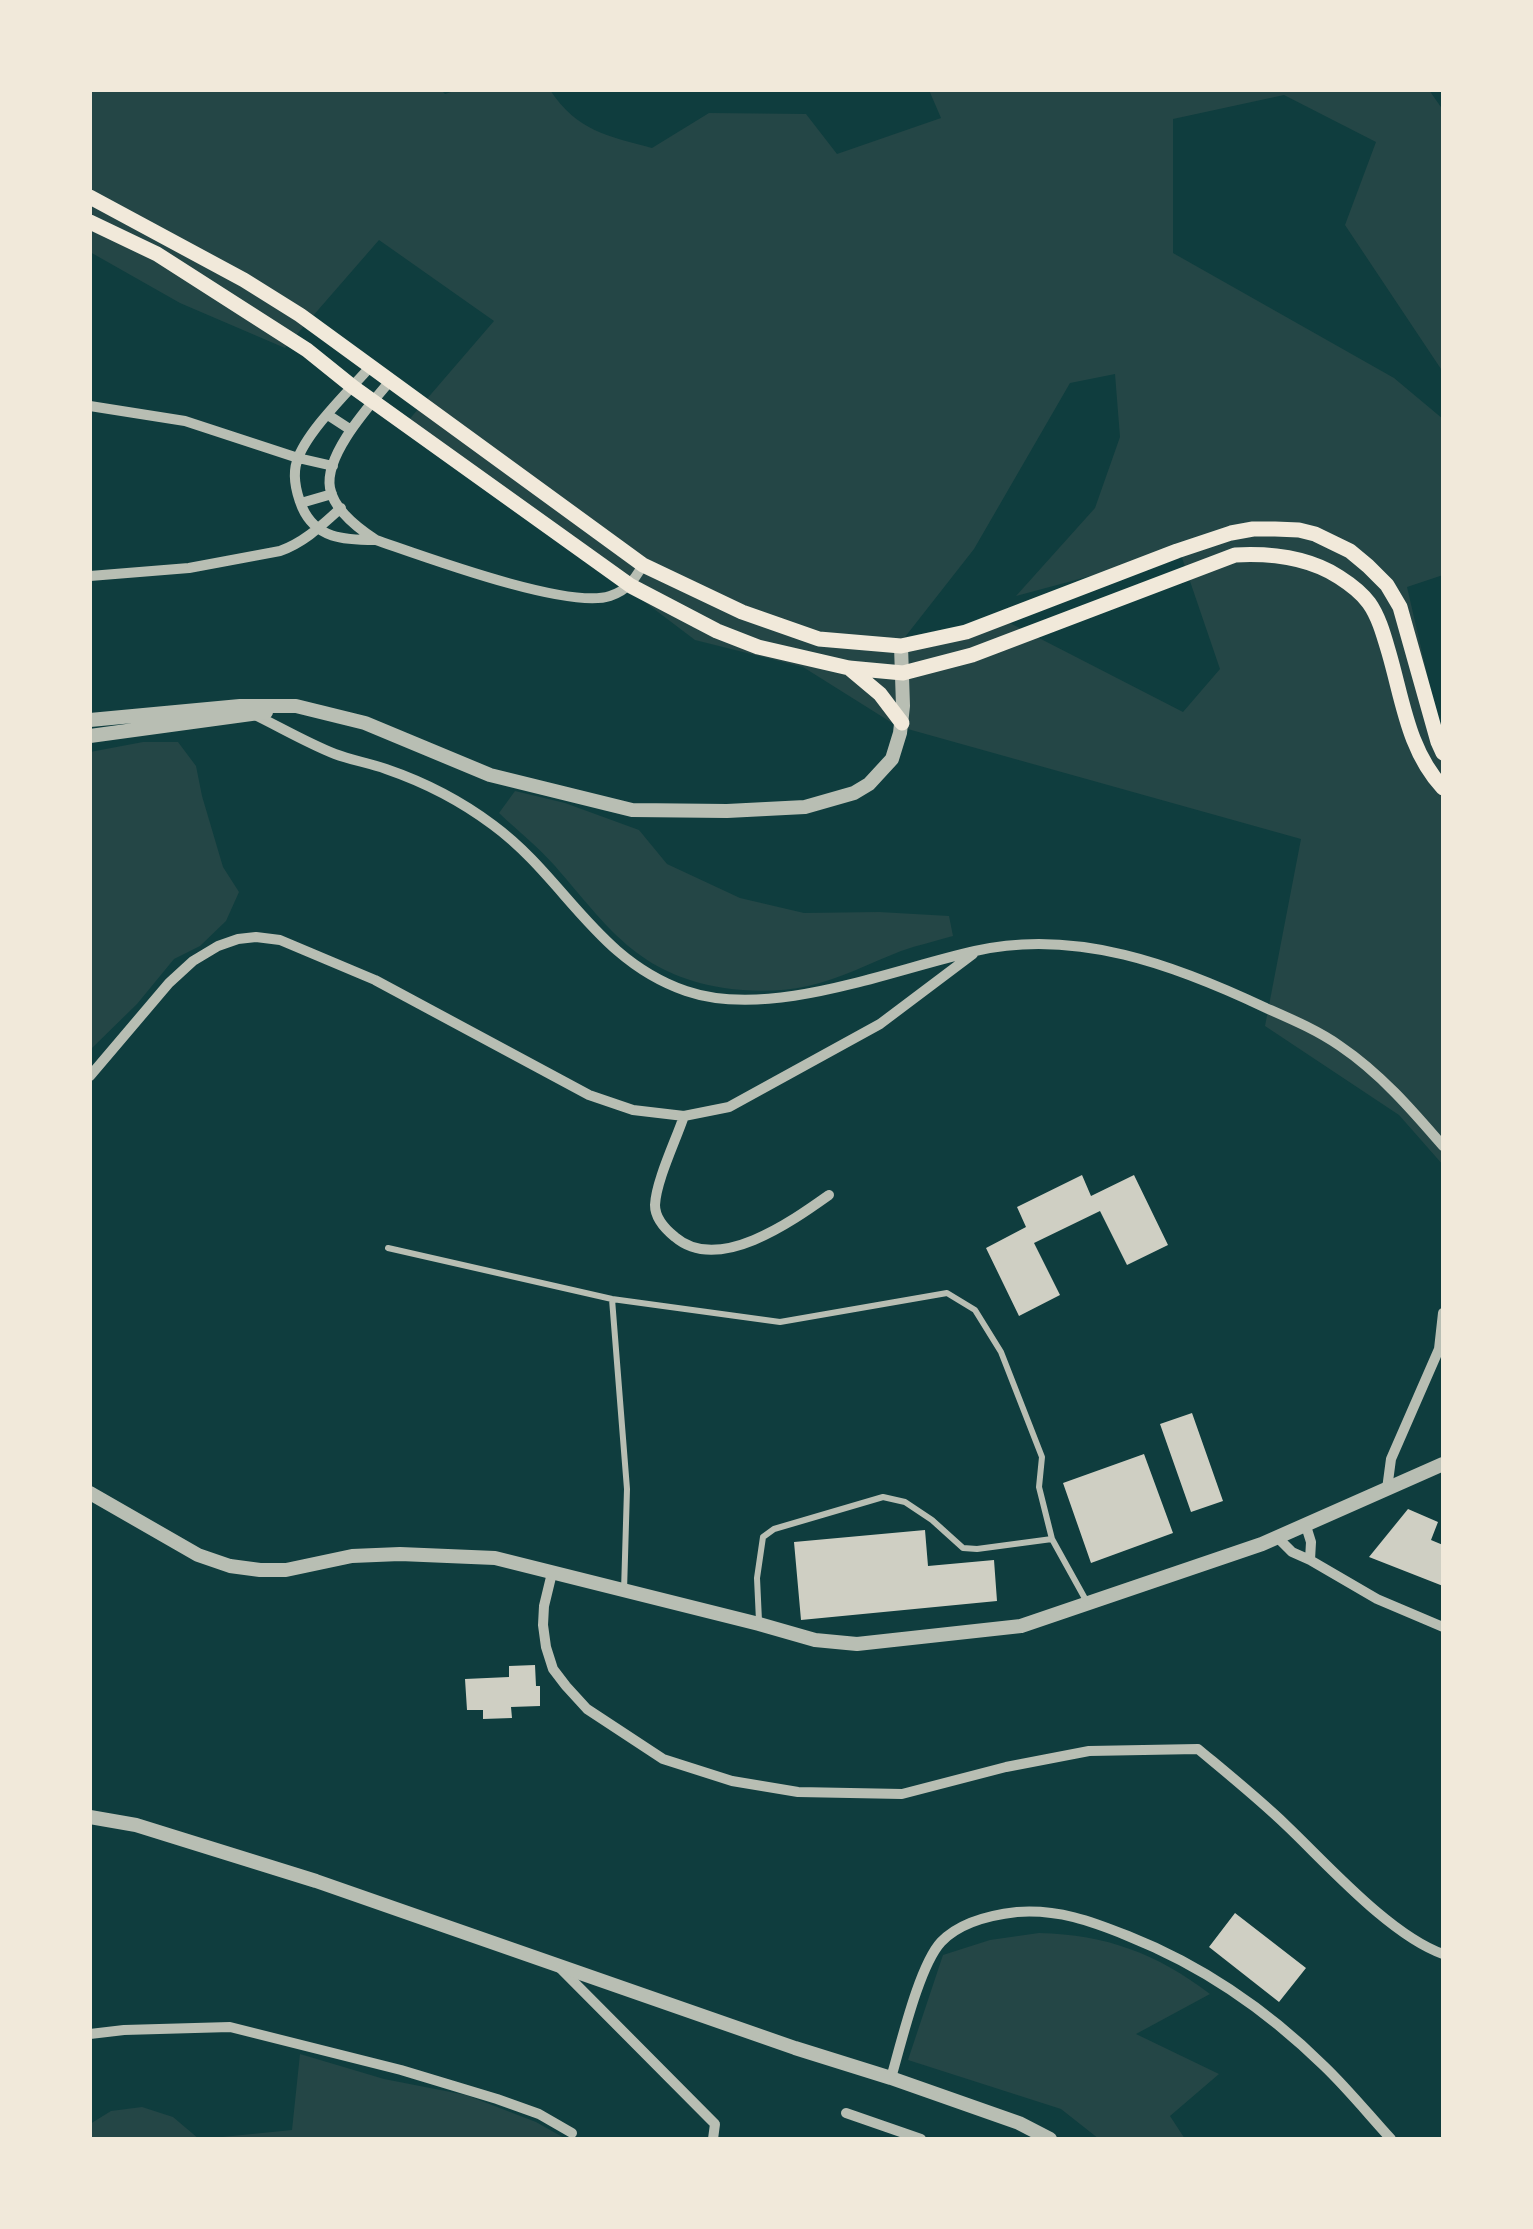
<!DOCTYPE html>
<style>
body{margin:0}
#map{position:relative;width:1533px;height:2229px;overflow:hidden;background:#0f3d3e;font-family:"Nunito Sans",sans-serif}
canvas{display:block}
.frame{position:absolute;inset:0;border:92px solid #f1e9da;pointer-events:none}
</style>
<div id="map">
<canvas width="1533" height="2229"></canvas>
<div class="frame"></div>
</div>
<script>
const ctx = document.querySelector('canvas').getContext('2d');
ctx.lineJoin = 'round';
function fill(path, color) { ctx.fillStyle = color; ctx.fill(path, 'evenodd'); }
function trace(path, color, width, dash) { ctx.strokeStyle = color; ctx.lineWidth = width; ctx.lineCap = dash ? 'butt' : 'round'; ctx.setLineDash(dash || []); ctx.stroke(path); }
const green = new Path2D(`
 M 90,90 L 441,90 L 445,94 L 457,90 L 550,90 C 577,131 608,136 652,148 L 709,113 L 806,114 L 837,154 L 941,118 L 929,90 L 1429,90 L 1443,110 L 1443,372 L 1345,225 L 1376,142 L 1284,95 L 1173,119 L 1173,253 L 1394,378 L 1443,419 L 1443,575 L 1407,587 L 1443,743 L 1443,1165 L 1399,1115 L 1265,1026 L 1301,839 L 897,726 L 803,667 L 695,640 L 407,422 L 494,321 L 379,240 L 285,348 L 180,303 L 90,252 ZM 1115,374 L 1120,437 L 1095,508 L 1016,596 L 1180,552 L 1220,669 L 1183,712 L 1002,619 L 905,637 L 974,549 L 1070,383 Z
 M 143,742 L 178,742 L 196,766 L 202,796 L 223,867 L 239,892 L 226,921 L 200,946 L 174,959 L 137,1004 L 90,1050 L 90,752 Z
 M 515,791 L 565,803 L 639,830 L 667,864 L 740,898 L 804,913 L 879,912 L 949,916 L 953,936 C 936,941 918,945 901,951 C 870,963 840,979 808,986 C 780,992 752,992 724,988 C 637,974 608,927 555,866 C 538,847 517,830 499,813 Z
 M 1039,1933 C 1107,1935 1156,1953 1210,1994 L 1136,2034 L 1219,2074 L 1170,2116 L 1185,2139 L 1099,2139 L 1061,2109 L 908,2060 L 943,1955 L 990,1940 Z
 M 300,2054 L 384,2079 L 466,2095 L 536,2122 L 566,2139 L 202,2139 L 292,2130 Z
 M 142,2107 L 173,2117 L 199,2139 L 90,2139 L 90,2124 L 111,2111 Z`);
const building = new Path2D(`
 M 1082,1175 L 1091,1196 L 1134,1175 L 1168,1245 L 1127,1265 L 1100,1211 L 1034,1243 L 1060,1295 L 1019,1316 L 986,1248 L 1026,1227 L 1017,1207 Z
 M 1192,1413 L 1223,1501 L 1191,1512 L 1160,1424 Z
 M 1144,1454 L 1173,1533 L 1091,1563 L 1063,1483 Z
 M 1408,1509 L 1438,1522 L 1431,1540 L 1443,1545 L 1443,1586 L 1369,1557 Z
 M 925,1530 L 928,1566 L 994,1560 L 997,1601 L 801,1620 L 794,1542 Z
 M 535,1665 L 536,1686 L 540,1686 L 540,1706 L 511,1707 L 512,1718 L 483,1719 L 483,1710 L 467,1710 L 465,1679 L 509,1677 L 509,1666 Z
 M 1235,1913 L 1306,1968 L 1279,2002 L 1209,1947 Z`);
const service = new Path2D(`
 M 388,1248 L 612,1299 L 780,1322 L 947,1293 L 975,1310 L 1001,1352 L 1042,1457 L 1039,1487 L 1052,1539 L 1088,1604
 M 612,1299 L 627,1489 L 624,1591
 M 759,1621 L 757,1578 L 763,1537 L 774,1529 L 883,1497 L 905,1502 L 932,1520 L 963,1548 L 977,1549 L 1052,1539`);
const minor = new Path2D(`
 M 370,367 C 349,391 306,432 297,461 C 292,476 296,492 302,507 C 316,539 344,540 375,540
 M 390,381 C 370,405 324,455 330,488 C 334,510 359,529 376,540 C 423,556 568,610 610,596 C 628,590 634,580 643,565
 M 90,406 L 185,421 L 298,458 L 333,466
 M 328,415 L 351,430
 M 301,503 L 332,494
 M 90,576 L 189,568 L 280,551 C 305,542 322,525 341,508
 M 253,714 C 280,727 307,743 335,754 C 351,760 369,763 386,769 C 424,782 461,801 493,825 C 565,878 596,960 686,991 C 770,1020 890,970 975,951 C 1076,928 1175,965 1266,1008 C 1291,1019 1317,1030 1340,1046 C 1380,1073 1412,1110 1443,1146
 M 90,1076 L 169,983 L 193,961 L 218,946 L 238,939 L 256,937 L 280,940 L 375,980 L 589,1095 L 633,1110 L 684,1116 L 729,1107 L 880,1024 L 973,954
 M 684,1116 C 676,1140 656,1181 655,1205 C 655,1219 665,1229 675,1237 C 718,1274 791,1222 829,1195
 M 1387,1489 L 1391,1459 L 1439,1349 L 1443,1313
 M 1306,1526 L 1311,1542 L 1310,1560
 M 1278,1538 L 1292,1552 L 1310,1560 L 1377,1599 L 1443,1627
 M 552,1573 L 544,1606 L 543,1625 L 546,1647 L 553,1669 L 566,1686 L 587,1709 L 663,1759 L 732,1781 L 798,1792 L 902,1794 L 1006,1767 L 1089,1751 L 1198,1749 C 1228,1774 1259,1799 1287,1826 C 1328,1865 1390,1935 1443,1954
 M 561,1969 L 715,2124 L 713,2139
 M 90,2034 L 124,2030 L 230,2027 L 401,2070 L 497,2099 L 539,2114 L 572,2133
 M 891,2078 C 901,2044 919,1966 941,1942 C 960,1922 990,1915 1017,1912 C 1058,1909 1091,1921 1128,1936 C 1201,1965 1267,2010 1324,2066 C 1348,2089 1369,2115 1391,2139
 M 846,2113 L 921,2139`);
const tertiary = new Path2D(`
 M 90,720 L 240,706 L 296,706 L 365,723 L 490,775 L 632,810 L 727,811 L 805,807 L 854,793 L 869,784 L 892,759 L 900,733 L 903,706 L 901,646
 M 90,736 L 266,712
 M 90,1493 L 198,1555 L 230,1566 L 260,1570 L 286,1570 L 352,1556 L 400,1554 L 495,1558 L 759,1624 L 815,1640 L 857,1644 L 1021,1626 L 1262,1544 L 1443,1464
 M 90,1817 L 136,1825 L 316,1881 L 795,2048 L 891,2078 L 1019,2123 L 1050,2139`);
const secondary = new Path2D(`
 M 90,197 L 244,280 L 300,315 L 643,565 L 742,612 L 819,639 L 901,646 L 966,632 L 1177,551 L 1231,533 L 1253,529 L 1275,529 L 1299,530 L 1315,534 L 1350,551 L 1368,566 L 1387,585 L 1400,607 L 1438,742 L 1443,753
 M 90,222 L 157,254 L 307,350 L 353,387 L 631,586 L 717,631 L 758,647 L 849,668 L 903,673 L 972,655 L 1235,555 C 1272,553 1308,557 1339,577 C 1350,584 1361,592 1369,603 C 1379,617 1384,636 1389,653 C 1403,701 1408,750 1443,788
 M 849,668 L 880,694 L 902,723`);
fill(green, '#244646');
fill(building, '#cfcfc3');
trace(service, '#b8beb3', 6);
trace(minor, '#b8beb3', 10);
trace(tertiary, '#b8beb3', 14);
trace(secondary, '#f1e9da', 15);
</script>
